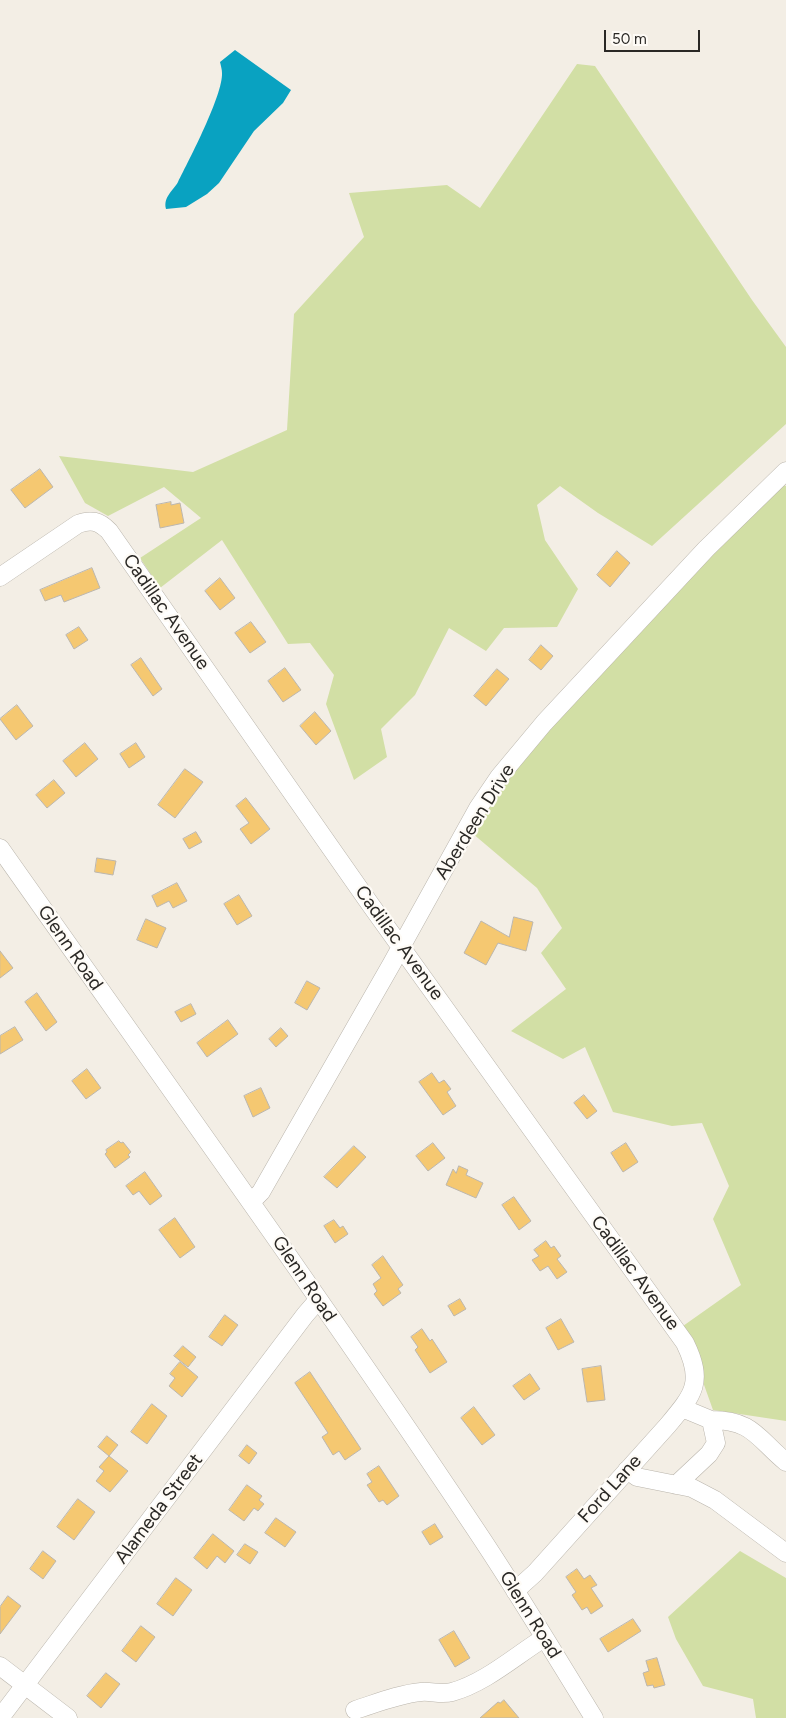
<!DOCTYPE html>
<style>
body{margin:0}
#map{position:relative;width:786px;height:1718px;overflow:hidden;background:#f3eee5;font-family:Figtree,sans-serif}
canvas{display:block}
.scale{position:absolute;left:604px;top:30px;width:96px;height:22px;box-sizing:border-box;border:2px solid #2a2825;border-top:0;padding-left:6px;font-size:15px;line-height:18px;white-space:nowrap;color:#2a2825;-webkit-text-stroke:4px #fefbf6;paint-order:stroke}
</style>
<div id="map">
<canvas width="786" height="1718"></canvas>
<div class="scale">50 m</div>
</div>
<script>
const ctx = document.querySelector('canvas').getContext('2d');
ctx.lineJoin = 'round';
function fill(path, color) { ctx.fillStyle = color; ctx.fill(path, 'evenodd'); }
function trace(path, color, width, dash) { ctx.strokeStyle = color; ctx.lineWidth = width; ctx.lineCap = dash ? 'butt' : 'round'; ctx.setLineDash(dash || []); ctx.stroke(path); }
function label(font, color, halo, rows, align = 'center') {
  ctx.font = font + ' Figtree,sans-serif'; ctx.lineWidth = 4.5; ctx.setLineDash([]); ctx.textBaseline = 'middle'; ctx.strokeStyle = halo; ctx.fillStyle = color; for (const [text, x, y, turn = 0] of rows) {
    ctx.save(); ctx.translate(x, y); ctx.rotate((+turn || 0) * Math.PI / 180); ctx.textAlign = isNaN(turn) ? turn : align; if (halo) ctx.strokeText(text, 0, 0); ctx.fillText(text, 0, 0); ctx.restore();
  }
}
const green = new Path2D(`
 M 577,64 L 595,66 L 752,300 L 786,347 L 786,424 L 652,546 L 598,513 L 560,486 L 537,505 L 545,540 L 578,589 L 557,627 L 504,628 L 486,651 L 449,628 L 415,695 L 381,729 L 387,757 L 354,780 L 326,704 L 334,675 L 310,643 L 288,644 L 222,540 L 160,588 L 140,558 L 201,518 L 164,487 L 108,516 L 85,503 L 59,456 L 193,472 L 287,430 L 294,314 L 364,237 L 349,193 L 447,185 L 480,208 Z
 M 783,485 L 786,486 L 786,1421 L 713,1410 L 683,1326 L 741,1285 L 713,1219 L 729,1186 L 702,1123 L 672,1126 L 613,1112 L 585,1047 L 563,1059 L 511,1031 L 566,989 L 541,953 L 562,928 L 537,888 L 472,833 L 525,754 L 713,554 Z
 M 740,1551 L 786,1578 L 786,1718 L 756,1718 L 753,1699 L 703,1686 L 676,1639 L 668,1617 Z`);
const water = new Path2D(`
 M 235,50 L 291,90 L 283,103 L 254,131 L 219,183 L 207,194 L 186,207 L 166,209 C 163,197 173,191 178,182 C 189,160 223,95 222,73 C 222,70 221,66 220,62 Z`);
const building = new Path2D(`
 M 40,469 L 53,487 L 25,508 L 11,490 Z
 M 171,502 L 171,505 L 180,503 L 184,523 L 160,528 L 156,505 Z
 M 617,551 L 630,563 L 610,587 L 597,575 Z
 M 92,568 L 100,588 L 64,602 L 61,595 L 45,601 L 40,590 Z
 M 220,578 L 235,598 L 220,610 L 205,591 Z
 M 251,622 L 266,642 L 250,653 L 235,633 Z
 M 79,627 L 88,640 L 74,649 L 66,635 Z
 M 541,645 L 553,656 L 541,670 L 529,660 Z
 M 141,658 L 162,689 L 153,696 L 131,665 Z
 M 285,668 L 301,690 L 283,702 L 268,681 Z
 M 497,669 L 509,679 L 486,706 L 474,696 Z
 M 17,705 L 33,726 L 16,740 L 0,719 Z
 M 315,712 L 331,731 L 316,745 L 300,726 Z
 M 85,743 L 98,759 L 76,777 L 63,761 Z
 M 136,743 L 145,757 L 129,768 L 120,754 Z
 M 185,769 L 203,782 L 175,818 L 158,805 Z
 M 54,780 L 65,793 L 47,808 L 36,795 Z
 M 246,798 L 270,829 L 251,844 L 240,829 L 249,823 L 236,806 Z
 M 196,832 L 202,842 L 189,849 L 183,839 Z
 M 97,858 L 116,861 L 113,875 L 95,872 Z
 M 177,883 L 187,901 L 173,908 L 169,901 L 157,907 L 152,896 Z
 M 239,895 L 252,916 L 237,925 L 224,904 Z
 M 514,917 L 533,922 L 526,951 L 498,943 L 486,965 L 464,953 L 481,921 L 509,937 Z
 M 146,919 L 166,928 L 157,948 L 137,940 Z
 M 0,951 L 13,968 L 0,978 Z
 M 307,981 L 320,988 L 307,1010 L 295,1003 Z
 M 37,993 L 57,1022 L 46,1031 L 25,1002 Z
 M 191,1004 L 196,1014 L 181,1022 L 175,1012 Z
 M 228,1020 L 238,1034 L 207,1057 L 197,1043 Z
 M 15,1027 L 23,1040 L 0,1054 L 0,1036 Z
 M 281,1028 L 288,1036 L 276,1047 L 269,1039 Z
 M 87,1069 L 101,1088 L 86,1099 L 72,1081 Z
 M 432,1073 L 439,1083 L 444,1080 L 451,1089 L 447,1092 L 456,1106 L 443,1115 L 419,1082 Z
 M 261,1088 L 270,1108 L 253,1117 L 244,1096 Z
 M 584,1095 L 597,1111 L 587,1119 L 574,1103 Z
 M 119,1141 L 121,1143 L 123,1142 L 131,1152 L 128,1155 L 130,1157 L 115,1168 L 105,1154 L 107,1152 L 106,1150 Z
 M 433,1143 L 445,1158 L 428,1171 L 416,1156 Z
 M 626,1143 L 638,1162 L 623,1172 L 611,1153 Z
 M 354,1146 L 366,1157 L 337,1188 L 324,1177 Z
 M 459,1166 L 468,1170 L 466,1175 L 483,1183 L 476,1198 L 446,1185 L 453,1169 L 456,1173 Z
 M 145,1172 L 162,1196 L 150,1205 L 139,1191 L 133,1195 L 126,1186 Z
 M 514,1197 L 531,1221 L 519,1230 L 502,1205 Z
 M 175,1218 L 195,1247 L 180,1258 L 159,1230 Z
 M 334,1220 L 340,1228 L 343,1226 L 348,1234 L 335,1243 L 324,1226 Z
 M 546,1241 L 551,1248 L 554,1246 L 561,1256 L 557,1259 L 567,1272 L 557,1279 L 548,1266 L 540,1271 L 532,1260 L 539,1256 L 534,1250 Z
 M 383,1256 L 403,1285 L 398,1289 L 401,1293 L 383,1306 L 374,1294 L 377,1291 L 373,1284 L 381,1278 L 372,1265 Z
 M 460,1299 L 466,1309 L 454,1316 L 448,1306 Z
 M 225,1315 L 238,1325 L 222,1346 L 209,1337 Z
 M 561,1319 L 574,1342 L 558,1350 L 546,1328 Z
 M 422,1329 L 430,1341 L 432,1339 L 447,1362 L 430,1373 L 415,1350 L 418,1347 L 411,1337 Z
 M 183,1346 L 196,1357 L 188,1367 L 174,1356 Z
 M 180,1362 L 198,1377 L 182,1397 L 169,1386 L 175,1378 L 170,1374 Z
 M 601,1366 L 605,1400 L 587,1402 L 582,1369 Z
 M 310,1372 L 361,1449 L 345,1460 L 339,1451 L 333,1455 L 322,1437 L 328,1433 L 295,1383 Z
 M 530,1374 L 540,1389 L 524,1400 L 513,1386 Z
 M 152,1404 L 167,1416 L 147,1444 L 131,1432 Z
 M 474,1407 L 495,1435 L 482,1445 L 461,1418 Z
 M 107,1436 L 118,1445 L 109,1456 L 128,1471 L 110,1492 L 96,1481 L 104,1471 L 99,1467 L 109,1456 L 98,1447 Z
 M 247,1445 L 257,1453 L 249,1464 L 239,1456 Z
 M 379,1466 L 399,1496 L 387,1505 L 383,1500 L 379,1502 L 367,1485 L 372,1482 L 367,1474 Z
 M 247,1485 L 262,1496 L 259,1500 L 264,1504 L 258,1511 L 254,1508 L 244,1521 L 229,1510 Z
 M 78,1499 L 95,1512 L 74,1540 L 57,1527 Z
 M 276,1518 L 296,1532 L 285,1547 L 265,1533 Z
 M 435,1524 L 443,1537 L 430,1545 L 422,1532 Z
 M 213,1534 L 234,1551 L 225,1563 L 217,1556 L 207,1569 L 194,1558 Z
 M 245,1544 L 258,1552 L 250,1564 L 237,1555 Z
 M 43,1551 L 56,1561 L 43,1579 L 30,1569 Z
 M 577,1569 L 584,1579 L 590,1575 L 597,1585 L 591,1588 L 603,1606 L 591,1614 L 587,1607 L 582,1610 L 572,1595 L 576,1592 L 566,1577 Z
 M 176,1578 L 192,1590 L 173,1616 L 157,1604 Z
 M 8,1596 L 21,1606 L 0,1634 L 0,1607 Z
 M 633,1619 L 641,1631 L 608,1652 L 600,1639 Z
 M 141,1626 L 155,1637 L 136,1662 L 122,1651 Z
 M 454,1631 L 470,1658 L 455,1667 L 439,1640 Z
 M 657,1658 L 665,1685 L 654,1688 L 653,1685 L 647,1686 L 643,1673 L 649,1671 L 646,1661 Z
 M 106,1673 L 120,1684 L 101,1708 L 87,1696 Z
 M 504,1700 L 519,1718 L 480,1718 L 498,1702 L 500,1703 Z`);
const minor = new Path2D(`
 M 0,577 L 78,524 C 91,519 99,521 109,531 L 370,904 L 685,1343 C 704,1382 694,1394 668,1425 L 535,1573 L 515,1591
 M 0,848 C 160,1075 322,1299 476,1530 C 517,1591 555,1655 594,1718
 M 251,1202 L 261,1192 L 391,965 L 478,808 L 499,777 L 544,723 L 706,549 L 786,471
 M 711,1420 C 753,1420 757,1438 786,1462
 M 627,1470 L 637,1477 L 692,1488 L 715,1500 L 786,1553
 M 676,1485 L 709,1454 L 716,1443 L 711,1420 L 682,1408
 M 0,1666 L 68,1718
 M 355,1710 C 377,1703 399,1694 421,1692 C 432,1691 441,1695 452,1692 C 485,1683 515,1656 544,1638
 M 0,1718 L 305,1315 L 318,1300`);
const streetNames = [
 ["Cadillac Avenue",166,612,55],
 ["Aberdeen Drive",475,822,-58],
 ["Cadillac Avenue",399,943,54],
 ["Glenn Road",70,948,55],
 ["Cadillac Avenue",635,1273,54],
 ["Glenn Road",304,1279,56],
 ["Ford Lane",610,1489,-48],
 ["Alameda Street",159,1509,-53],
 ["Glenn Road",530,1615,58]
];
fill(green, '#d2dfa5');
fill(water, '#09a2c1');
fill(building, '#f5c871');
trace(building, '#bbb6ae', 1);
trace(minor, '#b9b4ab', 19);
trace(minor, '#fff', 18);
label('19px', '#2a2825', '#fefbf6', streetNames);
</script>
